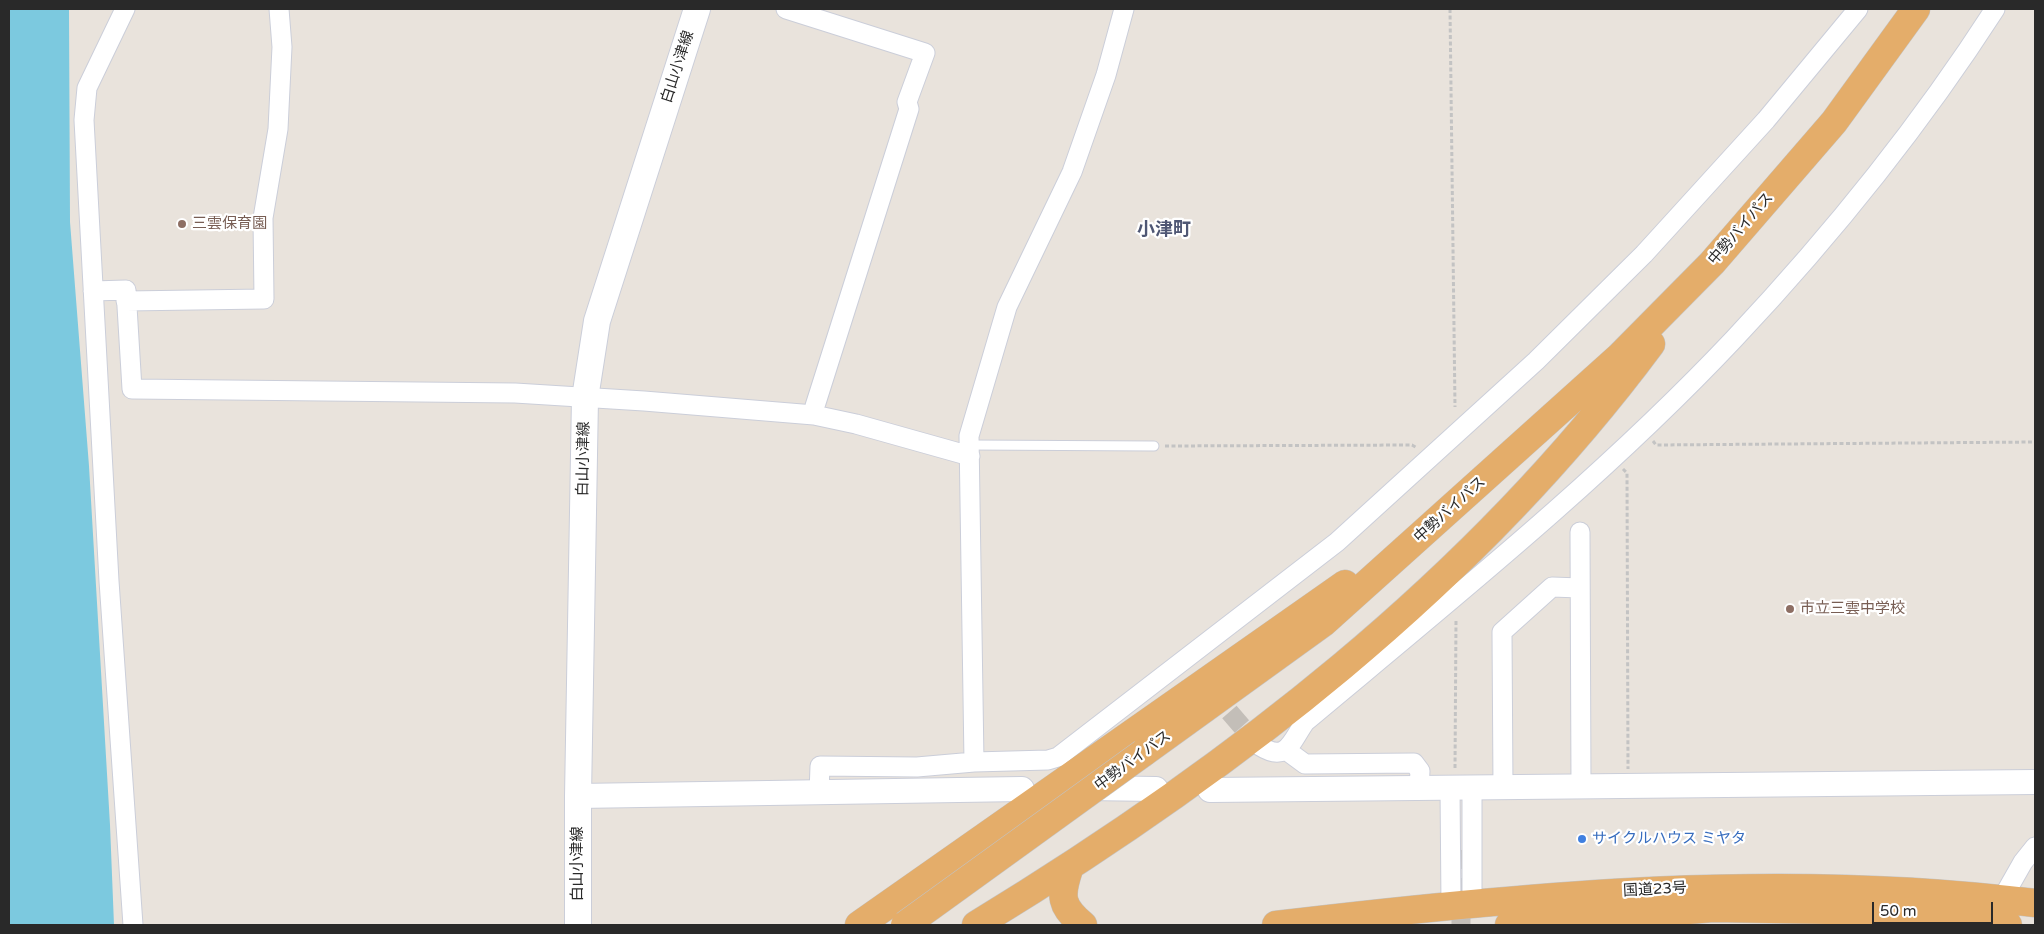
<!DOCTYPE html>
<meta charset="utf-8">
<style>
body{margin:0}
#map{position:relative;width:2044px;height:934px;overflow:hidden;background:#e9e3dc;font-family:"Varela Round",sans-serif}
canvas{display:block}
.frame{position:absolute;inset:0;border:10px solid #292929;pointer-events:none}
.scale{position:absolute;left:1872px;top:902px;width:121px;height:22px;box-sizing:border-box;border:2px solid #292929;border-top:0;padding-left:6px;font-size:15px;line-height:18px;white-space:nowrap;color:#292929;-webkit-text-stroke:4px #fff;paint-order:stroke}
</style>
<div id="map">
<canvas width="2044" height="934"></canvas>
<div class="frame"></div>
<div class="scale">50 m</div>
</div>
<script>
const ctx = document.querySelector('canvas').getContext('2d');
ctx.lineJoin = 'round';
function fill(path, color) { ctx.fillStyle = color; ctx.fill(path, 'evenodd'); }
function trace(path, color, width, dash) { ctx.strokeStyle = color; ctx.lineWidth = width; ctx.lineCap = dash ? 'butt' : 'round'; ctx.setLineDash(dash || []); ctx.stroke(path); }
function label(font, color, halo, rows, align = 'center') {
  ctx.font = font + ' "Varela Round","Noto Sans JP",sans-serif'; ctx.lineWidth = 4.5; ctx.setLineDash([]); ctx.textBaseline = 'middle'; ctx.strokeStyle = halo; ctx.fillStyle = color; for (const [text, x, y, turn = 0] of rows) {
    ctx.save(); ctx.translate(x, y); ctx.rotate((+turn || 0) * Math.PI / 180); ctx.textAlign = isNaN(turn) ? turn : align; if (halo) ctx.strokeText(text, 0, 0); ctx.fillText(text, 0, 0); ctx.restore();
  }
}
const water = new Path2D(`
 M 9,9 L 69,9 L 70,222 L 89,466 L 110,825 L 114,925 L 9,925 Z`);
const minorTunnel = new Path2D(`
 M 1211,691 L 1259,746
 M 1461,850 L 1461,925`);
const path = new Path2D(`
 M 1450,9 L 1455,407
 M 1653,441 L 1656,445 L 2035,442
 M 1165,446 L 1412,445 L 1417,448
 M 1623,469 L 1627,473 L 1628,769
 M 1455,768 L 1456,619`);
const service = new Path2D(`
 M 970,445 L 1154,446`);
const minor = new Path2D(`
 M 125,9 L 87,88 L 84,120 L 109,581 L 133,925
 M 786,9 L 925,53 L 907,102 L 909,109 L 815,406 L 814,415
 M 93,291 L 126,290 L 132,389 L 515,393 L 644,401 L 814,415 L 856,424 L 970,456
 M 126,301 L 264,299 L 263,218 L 278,129 L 282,47 L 279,9
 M 1580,532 L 1581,787
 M 1260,746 C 1287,763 1291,742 1305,722 C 1452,599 1603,478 1734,339 C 1830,237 1919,127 1995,9
 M 1286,750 L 1305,764 L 1414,763 L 1420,771 L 1419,789
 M 974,762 L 1048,760 L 1058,757 L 1337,542 L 1536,361 L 1644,254 L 1766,120 L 1858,9
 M 1503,788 L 1502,632 L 1552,587 L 1580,588
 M 1450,789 L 1451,904
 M 819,793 L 820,766 L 917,767 L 974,762 L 969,436 L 1007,307 L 1072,172 L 1106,75 L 1124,9
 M 2002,899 L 2023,862 L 2035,847
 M 1472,903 L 1472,789`);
const tertiary = new Path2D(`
 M 1086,788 L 1156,789
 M 1210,790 L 2035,782
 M 578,796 L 1022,789`);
const secondary = new Path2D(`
 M 578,925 L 578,796 L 585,398 L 597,321 L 697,9`);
const trunk = new Path2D(`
 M 1143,753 L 1323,623 L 1619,357 L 1712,263 L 1834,122 L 1916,9
 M 1069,869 C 1060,896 1060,906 1083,925
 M 859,925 L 1345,584
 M 976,925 C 1230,770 1472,585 1651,344
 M 1276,925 C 1528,895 1781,871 2035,903
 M 1509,925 L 1713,908 L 1885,911 L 2008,925`);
const trunkBridge = new Path2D(`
 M 905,925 L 1143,753`);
const markers = [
 [182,224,5,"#8d6e63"],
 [1790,609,5,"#8d6e63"],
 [1582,839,5,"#3f7fe0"]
];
const streetNames = [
 ["白山小津線",678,67,-72],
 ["中勢バイパス",1741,229,-49],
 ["白山小津線",584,459,-89],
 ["中勢バイパス",1450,510,-42],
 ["中勢バイパス",1133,761,-36],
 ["白山小津線",578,864,-90],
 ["国道23号",1655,890,-3]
];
const educationNames = [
 ["三雲保育園",192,224],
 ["市立三雲中学校",1800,609]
];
const shopNames = [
 ["サイクルハウス ミヤタ",1592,839]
];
const quarterNames = [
 ["小津町",1164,230]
];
fill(water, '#7cc9df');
trace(minorTunnel, '#c3beb8', 19, [19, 9]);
trace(service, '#cbced9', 11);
trace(minor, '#cbced9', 21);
trace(tertiary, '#cbced9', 26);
trace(secondary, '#cbced9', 28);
trace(trunk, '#c3c3c3', 29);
trace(path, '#c3c3c3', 3, [4, 2.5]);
trace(service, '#fff', 9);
trace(minor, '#fff', 19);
trace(tertiary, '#fff', 24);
trace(secondary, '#fff', 26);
trace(trunk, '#e4ad6a', 28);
trace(trunkBridge, '#c3c3c3', 29, []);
trace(trunkBridge, '#e4ad6a', 28);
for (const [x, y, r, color] of markers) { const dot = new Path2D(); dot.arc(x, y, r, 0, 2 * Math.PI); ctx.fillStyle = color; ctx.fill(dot); trace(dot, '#fff', 2); }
label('15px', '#292929', '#fff', streetNames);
label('15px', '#785e54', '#fff', educationNames, 'left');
label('15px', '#366cbe', '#fff', shopNames, 'left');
label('bold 18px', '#4f5774', '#fff', quarterNames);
</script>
